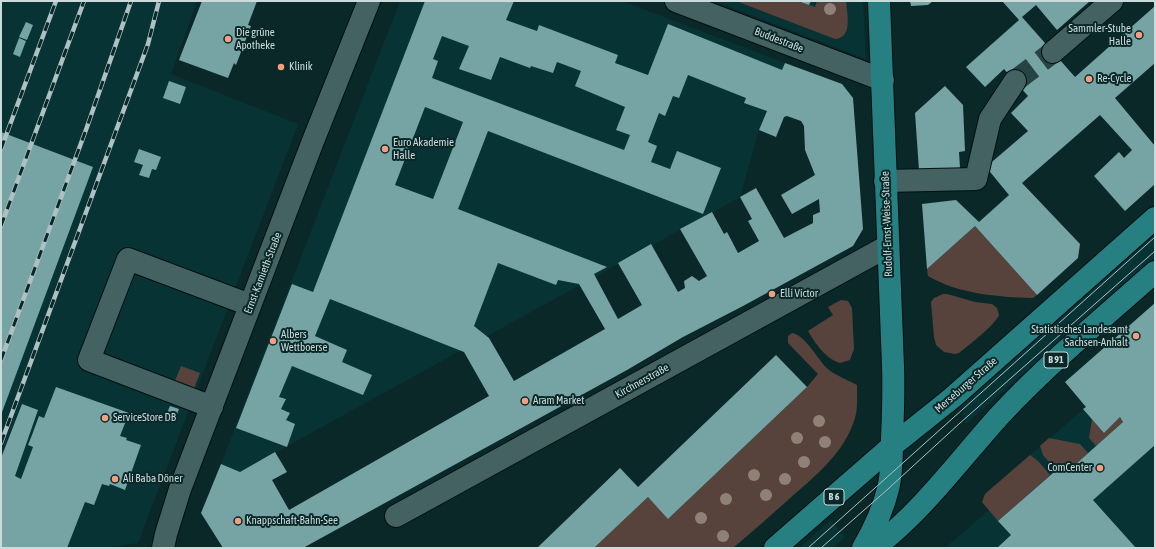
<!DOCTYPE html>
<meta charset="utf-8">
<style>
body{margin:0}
#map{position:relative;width:1156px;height:549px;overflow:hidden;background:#0b2829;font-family:"Asap Condensed",sans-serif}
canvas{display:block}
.frame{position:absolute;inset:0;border:2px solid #cbdbdb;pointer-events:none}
</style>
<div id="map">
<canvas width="1156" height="549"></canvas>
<div class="frame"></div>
</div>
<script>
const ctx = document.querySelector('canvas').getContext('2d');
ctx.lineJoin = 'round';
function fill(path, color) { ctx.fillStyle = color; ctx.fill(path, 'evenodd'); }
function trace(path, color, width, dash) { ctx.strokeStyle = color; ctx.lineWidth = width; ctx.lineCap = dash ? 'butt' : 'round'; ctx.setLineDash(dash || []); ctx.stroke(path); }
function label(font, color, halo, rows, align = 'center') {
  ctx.font = font + ' "Asap Condensed",sans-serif'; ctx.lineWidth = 4; ctx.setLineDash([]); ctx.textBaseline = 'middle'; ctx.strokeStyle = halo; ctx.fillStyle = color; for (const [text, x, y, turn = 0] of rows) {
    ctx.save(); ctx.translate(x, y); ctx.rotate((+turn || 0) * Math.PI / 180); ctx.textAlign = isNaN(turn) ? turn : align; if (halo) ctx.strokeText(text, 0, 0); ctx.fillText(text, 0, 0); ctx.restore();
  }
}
const built = new Path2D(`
 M 1,1 L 197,1 L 171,74 L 298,124 L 138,543 L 104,548 L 1,548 Z
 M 400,1 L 622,1 L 785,63 L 759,130 L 740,197 L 240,472 L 221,464 Z
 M 714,1 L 863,1 L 866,59 Z
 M 1155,232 L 1155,257 L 966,424 L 961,405 Z
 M 1155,303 L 1155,548 L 945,548 L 989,510 L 982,502 L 985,494 L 1086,407 L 1065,382 Z
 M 831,520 L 845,537 L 833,548 L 799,548 Z`);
const green = new Path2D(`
 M 736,1 L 798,1 L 815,7 L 817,1 L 846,1 C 847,14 853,38 835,39 Z
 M 975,226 L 1037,295 L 1033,298 C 997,297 959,294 928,276 L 927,269 Z
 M 943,294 L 947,294 L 975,302 L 992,304 L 997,308 L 999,315 C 994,326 970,344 959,353 L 955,354 L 944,352 L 936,345 L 934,337 L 931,302 L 934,298 Z
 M 841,300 L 848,301 L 852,308 L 854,349 L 850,360 L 840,363 C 826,359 815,343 808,331 L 833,315 L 828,307 Z
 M 792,333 C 807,336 817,360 829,370 C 837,376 848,380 857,385 C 857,396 858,408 855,418 C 844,454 815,476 788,500 C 770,516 752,532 733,548 L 594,548 L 648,497 L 669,518 L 807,387 L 818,374 L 788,343 L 788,336 Z
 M 181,366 L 200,373 L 193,391 L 174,383 Z
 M 1120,417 L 1123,422 L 1096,446 L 1089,438 L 1092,419 L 1104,433 Z
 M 1049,438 L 1080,444 L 1088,453 L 1067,472 L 1061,466 L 1056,470 L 1043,455 L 1040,446 Z
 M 1030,455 L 1038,461 L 1050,475 L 998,521 L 982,502 L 985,494 Z`);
const building = new Path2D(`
 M 202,1 L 257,1 L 248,25 L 251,26 L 236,65 L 234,63 L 228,78 L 179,60 Z
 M 425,1 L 514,1 L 506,20 L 537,31 L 539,25 L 618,55 L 615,63 L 648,75 L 668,24 L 782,70 L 785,63 L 842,84 L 853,98 L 863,229 L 853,246 L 743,306 L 683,337 L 627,370 L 303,548 L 223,548 L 201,513 L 221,464 L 240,472 L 275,452 L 287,472 L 272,480 L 289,510 L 489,396 L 464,352 L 330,299 L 315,336 L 347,350 L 342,362 L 372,375 L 363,395 L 292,366 L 279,397 L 286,399 L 281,409 L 290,413 L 286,420 L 295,424 L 287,447 L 236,428 L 292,284 L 313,292 ZM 442,36 L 469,46 L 459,69 L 491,80 L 500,57 L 530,68 L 531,66 L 553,73 L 557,62 L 581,71 L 575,86 L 625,107 L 616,130 L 630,135 L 624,150 L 432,78 L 438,61 L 433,59 ZM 688,75 L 746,98 L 744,103 L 767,111 L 759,130 L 776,137 L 784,117 L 787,116 L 801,121 L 804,126 L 805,150 L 815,175 L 781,195 L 792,214 L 819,199 L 820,212 L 813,215 L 813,223 L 784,238 L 756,188 L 740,197 L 752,219 L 748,221 L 759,241 L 738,253 L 727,232 L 724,234 L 712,212 L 680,229 L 707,276 L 699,281 L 692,276 L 684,281 L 685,288 L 678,292 L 651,244 L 618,263 L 642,305 L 618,319 L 594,274 L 607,267 L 458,209 L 488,131 L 703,214 L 721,168 L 677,151 L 670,169 L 651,162 L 657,146 L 648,142 L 659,113 L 665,116 L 673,96 L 679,98 ZM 425,107 L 463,122 L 433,199 L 395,185 ZM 498,263 L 556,285 L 558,280 L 579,284 L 605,329 L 514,381 L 489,338 L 474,326 Z
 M 798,1 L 811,1 L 809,5 Z
 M 910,1 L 933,1 L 928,5 L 911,6 Z
 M 1002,1 L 1090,1 L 1057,30 L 1036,5 L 1022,17 L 1075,77 L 1155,6 L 1155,63 L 1115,98 L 1155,146 L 1155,184 L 1125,211 L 1094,176 L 1119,152 L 1124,158 L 1132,150 L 1100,115 L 1022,183 L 1080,244 L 1078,258 L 1037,295 L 975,226 L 927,269 L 922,204 L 956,200 L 979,222 L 1009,195 L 986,167 L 1028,131 L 1011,113 L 1028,96 L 1004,69 L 985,87 L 966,67 L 1019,20 Z
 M 26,22 L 33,25 L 27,40 L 19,37 Z
 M 19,38 L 26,41 L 20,57 L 13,54 Z
 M 169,81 L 186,87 L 180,104 L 163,98 Z
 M 945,86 L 963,105 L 965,151 L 959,152 L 960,168 L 919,170 L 915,113 Z
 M 1,132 L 93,167 L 1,415 Z
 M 139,149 L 161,157 L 156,170 L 152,169 L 149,178 L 139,175 L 143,165 L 134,162 Z
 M 1155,303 L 1155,445 L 1093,500 L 1136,548 L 997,548 L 1011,535 L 998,521 L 1061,466 L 1067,472 L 1123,422 L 1120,417 L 1104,433 L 1083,409 L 1086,407 L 1065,382 Z
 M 776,355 L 807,387 L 668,519 L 648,497 L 594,548 L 537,548 L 620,468 L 638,487 Z
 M 56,387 L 129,413 L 120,436 L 127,438 L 126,440 L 141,445 L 125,490 L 110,484 L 109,486 L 102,484 L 94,505 L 85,502 L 67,548 L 1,548 L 1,458 L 22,404 L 38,410 L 15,476 L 21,479 L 33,447 L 28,445 L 32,435 L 39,416 L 44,418 Z
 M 170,406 L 179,409 L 176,417 L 167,413 Z`);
const minorTunnel = new Path2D(`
 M 1015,81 L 1053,52`);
const minor = new Path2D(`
 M 676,1 L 883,80
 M 1053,52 L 1112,1
 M 885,181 L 976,179 L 990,119 L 1015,81
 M 212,407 L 89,360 L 128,259 L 250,305
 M 396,516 L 888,246
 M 163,548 L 166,534 L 180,489 L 313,141 L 369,1`);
const major = new Path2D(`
 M 775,548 L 892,446 L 952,398 L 1155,218
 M 863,548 C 874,529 883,510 888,489 C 892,473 892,456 892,440 C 893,415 894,390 893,366 L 879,1
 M 874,548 C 923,511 960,459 1001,414 C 1049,363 1103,318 1155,272`);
const tram = new Path2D(`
 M 808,548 L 1155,237
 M 821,548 L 888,489 L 960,423 L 1155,251`);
const rail = new Path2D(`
 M 1,149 L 56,1
 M 1,226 L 84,1
 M 1,360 L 87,127 L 131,1
 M 1,443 L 148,44 L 159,1`);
const trees = [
 [830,9],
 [819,421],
 [797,438],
 [825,442],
 [804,462],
 [754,475],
 [785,479],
 [766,495],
 [726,499],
 [701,518],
 [723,536]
];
const markers = [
 [1139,35,4,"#f2a081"],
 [228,39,4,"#f2a081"],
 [281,67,4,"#f2a081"],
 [1089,79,4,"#f2a081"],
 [385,149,4,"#f2a081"],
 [772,294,4,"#f2a081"],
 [1136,336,4,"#f2a081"],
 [273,341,4,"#f2a081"],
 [525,401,4,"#f2a081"],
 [105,418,4,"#f2a081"],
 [1100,468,4,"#f2a081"],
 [115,479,4,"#f2a081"],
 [238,521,4,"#f2a081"]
];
const shields = [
 [1056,360,24],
 [834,497,20]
];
const shieldNames = [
 ["B 91",1056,360],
 ["B 6",834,497]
];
const poiNames = [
 ["Sammler-Stube",1131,29,"right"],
 ["Halle",1131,42,"right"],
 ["Die grüne",236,33],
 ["Apotheke",236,46],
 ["Klinik",289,67],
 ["Re-Cycle",1097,79],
 ["Euro Akademie",393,143],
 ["Halle",393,156],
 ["Elli Victor",780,294],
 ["Statistisches Landesamt",1128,330,"right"],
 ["Sachsen-Anhalt",1128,343,"right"],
 ["Albers",281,335],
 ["Wettboerse",281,348],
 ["Aram Market",533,401],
 ["ServiceStore DB",113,418],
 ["ComCenter",1092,468,"right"],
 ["Ali Baba Döner",123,479],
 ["Knappschaft-Bahn-See",246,521]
];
const streetNames = [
 ["Buddestraße",779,40,21],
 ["Rudolf-Ernst-Weise-Straße",887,224,-92],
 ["Ernst-Kamieth-Straße",263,273,-69],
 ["Kirchnerstraße",642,381,-29],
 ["Merseburger Straße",966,385,-41]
];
fill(built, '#083334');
fill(green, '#58433c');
fill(building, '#76a4a5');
trace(minorTunnel, '#284344', 22, [22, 11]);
trace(minor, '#001011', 24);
trace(major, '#001011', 24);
trace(minor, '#446262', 22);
trace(major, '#267f81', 22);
trace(tram, '#aec0c0', 1);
trace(rail, '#aec0c0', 4.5);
trace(rail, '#0b2829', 3, [9]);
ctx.fillStyle = '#908177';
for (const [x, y] of trees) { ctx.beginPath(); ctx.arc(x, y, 6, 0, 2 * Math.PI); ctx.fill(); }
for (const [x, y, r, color] of markers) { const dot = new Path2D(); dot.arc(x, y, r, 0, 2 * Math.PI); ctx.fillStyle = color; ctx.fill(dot); trace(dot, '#0b2829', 1.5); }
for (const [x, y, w] of shields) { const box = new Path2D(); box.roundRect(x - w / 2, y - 8, w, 16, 3); ctx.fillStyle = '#0b2829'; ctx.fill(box); trace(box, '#cbdbdb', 1); }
label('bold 10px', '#cbdbdb', null, shieldNames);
label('11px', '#cbdbdb', '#0b2829', poiNames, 'left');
label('11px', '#cbdbdb', '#0b2829', streetNames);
</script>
